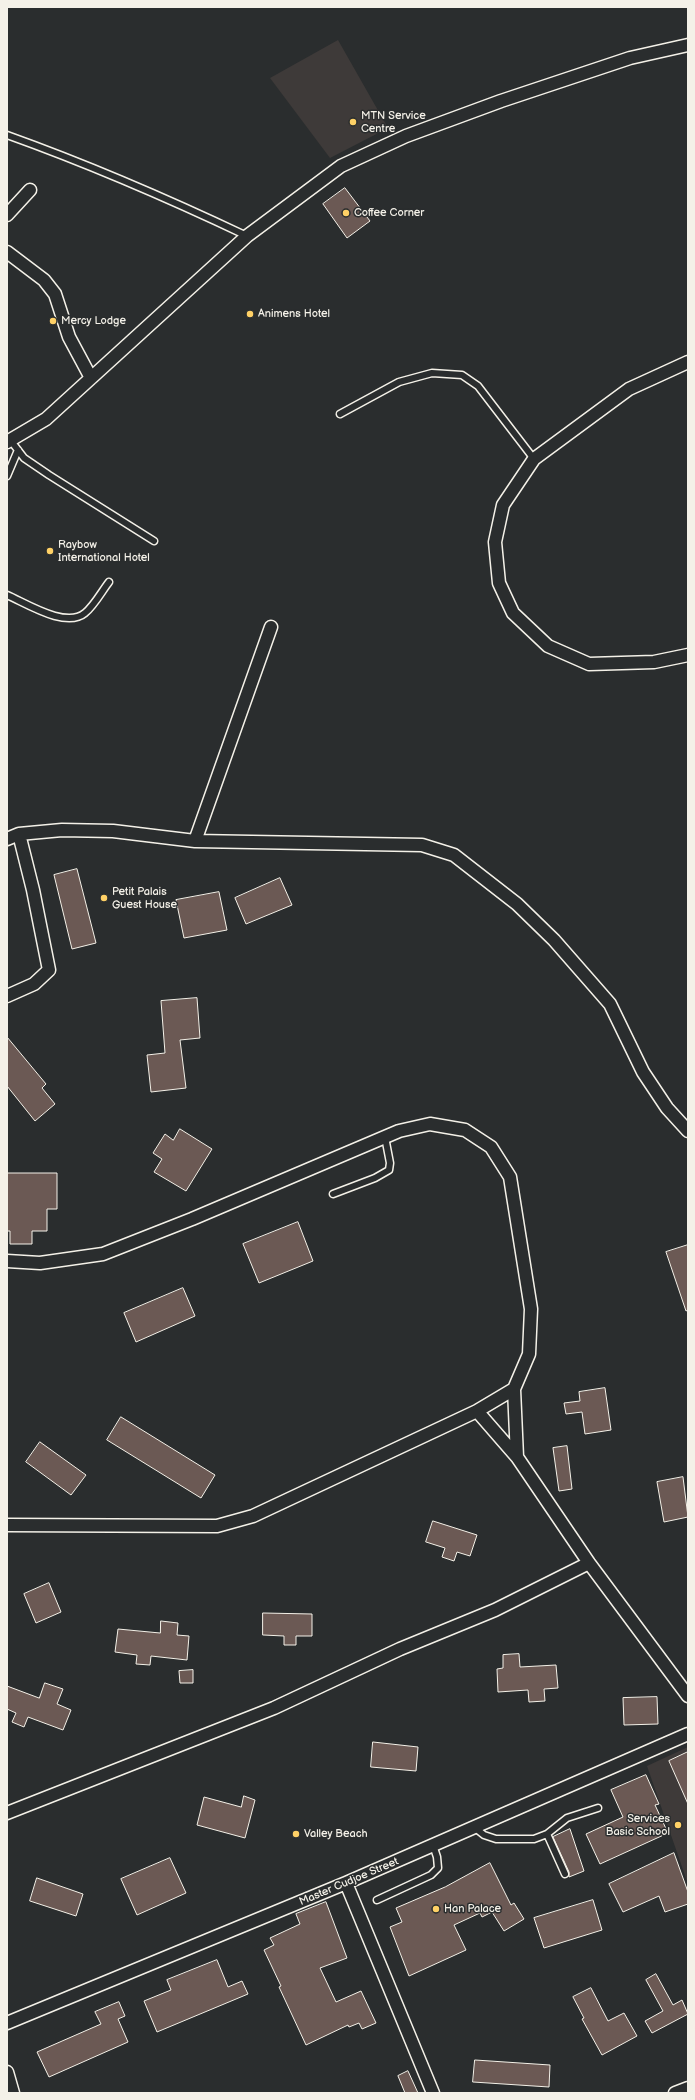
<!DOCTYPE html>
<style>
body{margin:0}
#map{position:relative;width:695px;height:2100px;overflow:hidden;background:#2a2d2e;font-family:"Balsamiq Sans",sans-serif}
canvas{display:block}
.frame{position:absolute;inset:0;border:8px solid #f4f1e8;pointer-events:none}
</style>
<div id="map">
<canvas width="695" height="2100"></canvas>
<div class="frame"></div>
</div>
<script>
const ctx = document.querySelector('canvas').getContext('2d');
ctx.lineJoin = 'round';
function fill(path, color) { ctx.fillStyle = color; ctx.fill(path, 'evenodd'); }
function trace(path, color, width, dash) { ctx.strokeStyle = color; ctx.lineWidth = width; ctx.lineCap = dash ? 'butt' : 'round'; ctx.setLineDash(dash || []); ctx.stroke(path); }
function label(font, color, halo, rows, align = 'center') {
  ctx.font = font + ' "Balsamiq Sans",sans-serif'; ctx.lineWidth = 3; ctx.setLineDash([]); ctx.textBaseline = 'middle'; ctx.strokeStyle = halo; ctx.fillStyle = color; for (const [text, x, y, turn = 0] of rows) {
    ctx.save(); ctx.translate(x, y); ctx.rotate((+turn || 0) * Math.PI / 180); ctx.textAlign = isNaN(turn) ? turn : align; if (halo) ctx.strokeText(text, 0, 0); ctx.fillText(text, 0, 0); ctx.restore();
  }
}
const built = new Path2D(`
 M 338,40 L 388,128 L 330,158 L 270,78 Z
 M 688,1747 L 688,1884 L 647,1766 Z`);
const building = new Path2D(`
 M 345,188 L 370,221 L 347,238 L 323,204 Z
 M 77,869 L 96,943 L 72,949 L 54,875 Z
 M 280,878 L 292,905 L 246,924 L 235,898 Z
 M 219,892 L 227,930 L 184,938 L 176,900 Z
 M 197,998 L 200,1038 L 180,1040 L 186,1088 L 151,1092 L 147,1055 L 165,1053 L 161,1001 Z
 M 7,1037 L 46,1084 L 42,1088 L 55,1104 L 35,1121 L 7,1086 Z
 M 180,1129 L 212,1149 L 186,1191 L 154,1172 L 162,1159 L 153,1153 L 165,1134 L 173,1140 Z
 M 7,1173 L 57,1173 L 57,1209 L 47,1209 L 47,1231 L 32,1231 L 32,1244 L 10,1244 L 10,1231 L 7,1231 Z
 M 298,1222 L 313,1261 L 259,1283 L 243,1244 Z
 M 688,1245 L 688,1310 L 686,1311 L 666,1252 Z
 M 183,1288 L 195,1316 L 136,1342 L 124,1313 Z
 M 605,1388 L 611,1430 L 585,1434 L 582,1412 L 566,1414 L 564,1403 L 580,1401 L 579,1392 Z
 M 121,1417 L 215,1475 L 201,1498 L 107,1440 Z
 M 40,1442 L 86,1475 L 71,1495 L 26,1462 Z
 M 567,1446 L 572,1489 L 559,1491 L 553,1448 Z
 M 683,1477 L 688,1517 L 664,1522 L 657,1482 Z
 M 433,1521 L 477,1535 L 470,1556 L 457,1552 L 454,1561 L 442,1557 L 445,1548 L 426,1542 Z
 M 49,1583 L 61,1612 L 36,1623 L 24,1594 Z
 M 263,1613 L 312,1614 L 312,1636 L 296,1636 L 296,1645 L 284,1645 L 284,1636 L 263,1635 Z
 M 161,1621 L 178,1623 L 177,1635 L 189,1636 L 187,1660 L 151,1656 L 150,1665 L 136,1664 L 137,1655 L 115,1652 L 118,1629 L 160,1633 Z
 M 519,1654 L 520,1667 L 556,1665 L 558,1688 L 544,1689 L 545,1701 L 529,1702 L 528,1690 L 498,1692 L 497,1669 L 503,1668 L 503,1655 Z
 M 193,1670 L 193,1683 L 180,1683 L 179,1671 Z
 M 45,1683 L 63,1689 L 57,1704 L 71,1710 L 63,1730 L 28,1717 L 24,1727 L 12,1722 L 16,1713 L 7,1709 L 7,1686 L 39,1698 Z
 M 657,1697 L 658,1724 L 624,1725 L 623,1698 Z
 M 373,1742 L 418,1747 L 416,1771 L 371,1767 Z
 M 688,1752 L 688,1804 L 669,1761 Z
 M 646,1775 L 659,1804 L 655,1805 L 668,1833 L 600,1864 L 586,1834 L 623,1817 L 611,1790 Z
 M 244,1796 L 255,1800 L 245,1838 L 197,1825 L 204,1797 L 241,1807 Z
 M 570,1829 L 584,1871 L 569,1877 L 569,1872 L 553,1837 Z
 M 674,1853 L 688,1892 L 688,1904 L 665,1912 L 659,1896 L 623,1912 L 609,1884 Z
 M 170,1858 L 186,1893 L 137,1915 L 121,1879 Z
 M 490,1863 L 511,1905 L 514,1903 L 524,1919 L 504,1931 L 492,1912 L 482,1917 L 480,1913 L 454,1925 L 466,1950 L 409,1976 L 390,1927 L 402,1922 L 396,1908 L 445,1887 Z
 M 37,1878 L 83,1894 L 76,1916 L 30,1901 Z
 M 593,1900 L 602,1930 L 544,1948 L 534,1918 Z
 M 326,1902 L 347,1958 L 320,1968 L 336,2002 L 361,1991 L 376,2023 L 362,2029 L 359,2023 L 349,2027 L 348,2025 L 306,2045 L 279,1987 L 281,1986 L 264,1950 L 274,1945 L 270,1938 L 300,1924 L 296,1914 Z
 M 217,1960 L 228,1987 L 242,1981 L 248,1994 L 157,2032 L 144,2001 L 171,1990 L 167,1980 Z
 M 656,1974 L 673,2005 L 682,2000 L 688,2014 L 652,2033 L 645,2021 L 663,2011 L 646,1980 Z
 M 591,1988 L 608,2021 L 624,2013 L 637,2036 L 602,2055 L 582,2019 L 584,2018 L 573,1997 Z
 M 119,2002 L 125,2016 L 118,2019 L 128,2042 L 49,2077 L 37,2052 L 101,2024 L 95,2012 Z
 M 475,2060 L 550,2065 L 549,2087 L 473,2082 Z
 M 408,2071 L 418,2093 L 405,2093 L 398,2076 Z`);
const lane = new Path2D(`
 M 7,135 C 88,164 169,199 247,236
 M 340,414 L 399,382 L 432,373 L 462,375 L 478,386 L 534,459
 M 11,441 L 24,458 L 49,475 L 154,541
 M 7,476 L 18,450
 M 7,595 C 26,603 66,629 85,613 C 94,606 102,591 109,582
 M 333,1194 L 375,1178 L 389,1170 L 390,1163 L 385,1137
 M 474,1827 L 484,1835 L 496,1839 L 534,1839 L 547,1834 L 567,1818 L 598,1808
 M 547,1834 L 565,1874
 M 377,1900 L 431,1875 L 438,1868 L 437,1857 L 433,1845`);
const street = new Path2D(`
 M 7,215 L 30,190
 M 7,252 L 44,280 L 55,294 L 69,337 L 91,378
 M 688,362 L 629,389 L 534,459 L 503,505 L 495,542 L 499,583 L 513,613 L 548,646 L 589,664 L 654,662 L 688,655
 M 7,442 L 46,419 L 247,236 L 341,166 L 406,136 L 501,101 L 630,58 L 688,45
 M 7,839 L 19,834 L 62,830 L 113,831 L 195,841 L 422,845 L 454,855 L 517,904 L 554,940 L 610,1004 L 643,1072 L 667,1108 L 688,1131
 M 195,841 L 271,627
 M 7,996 L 34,984 L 49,970 L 33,890 L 19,834
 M 7,1261 L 40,1263 L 103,1254 L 192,1219 L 399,1131 L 430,1124 L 465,1130 L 491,1147 L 510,1177 L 531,1309 L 529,1354 L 514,1389 L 517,1457
 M 477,1411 L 517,1457 L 589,1563 L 688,1696
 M 7,1525 L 217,1526 L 253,1516 L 477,1411 L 514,1389
 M 7,1813 L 274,1708 L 400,1649 L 495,1610 L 589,1563
 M 346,1883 L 433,2093
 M 7,2023 L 346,1883 L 688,1734
 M 7,2072 L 13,2093
 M 675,2093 L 688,2088`);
const markers = [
 [353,122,4,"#ffd166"],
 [346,213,4,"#ffd166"],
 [250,314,4,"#ffd166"],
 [53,321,4,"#ffd166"],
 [50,551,4,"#ffd166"],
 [104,898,4,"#ffd166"],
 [678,1825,4,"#ffd166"],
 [296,1834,4,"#ffd166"],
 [436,1909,4,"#ffd166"]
];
const poiNames = [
 ["MTN Service",361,116],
 ["Centre",361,129],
 ["Coffee Corner",354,213],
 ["Animens Hotel",258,314],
 ["Mercy Lodge",61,321],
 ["Raybow",58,545],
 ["International Hotel",58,558],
 ["Petit Palais",112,892],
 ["Guest House",112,905],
 ["Services",670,1819,"right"],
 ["Basic School",670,1832,"right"],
 ["Valley Beach",304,1834],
 ["Han Palace",444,1909]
];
const streetNames = [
 ["Master Cudjoe Street",349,1882,-23]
];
fill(built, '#3e3a39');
fill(building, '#6b5954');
trace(building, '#f4f1e8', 1);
trace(lane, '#f4f1e8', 9);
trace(street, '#f4f1e8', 15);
trace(lane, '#2a2d2e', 6);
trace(street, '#2a2d2e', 12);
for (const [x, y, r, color] of markers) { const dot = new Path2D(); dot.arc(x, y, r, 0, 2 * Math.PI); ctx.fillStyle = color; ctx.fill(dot); trace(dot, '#2a2d2e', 1.5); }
label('11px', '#f4f1e8', '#2a2d2e', poiNames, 'left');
label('11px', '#f4f1e8', '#2a2d2e', streetNames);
</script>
